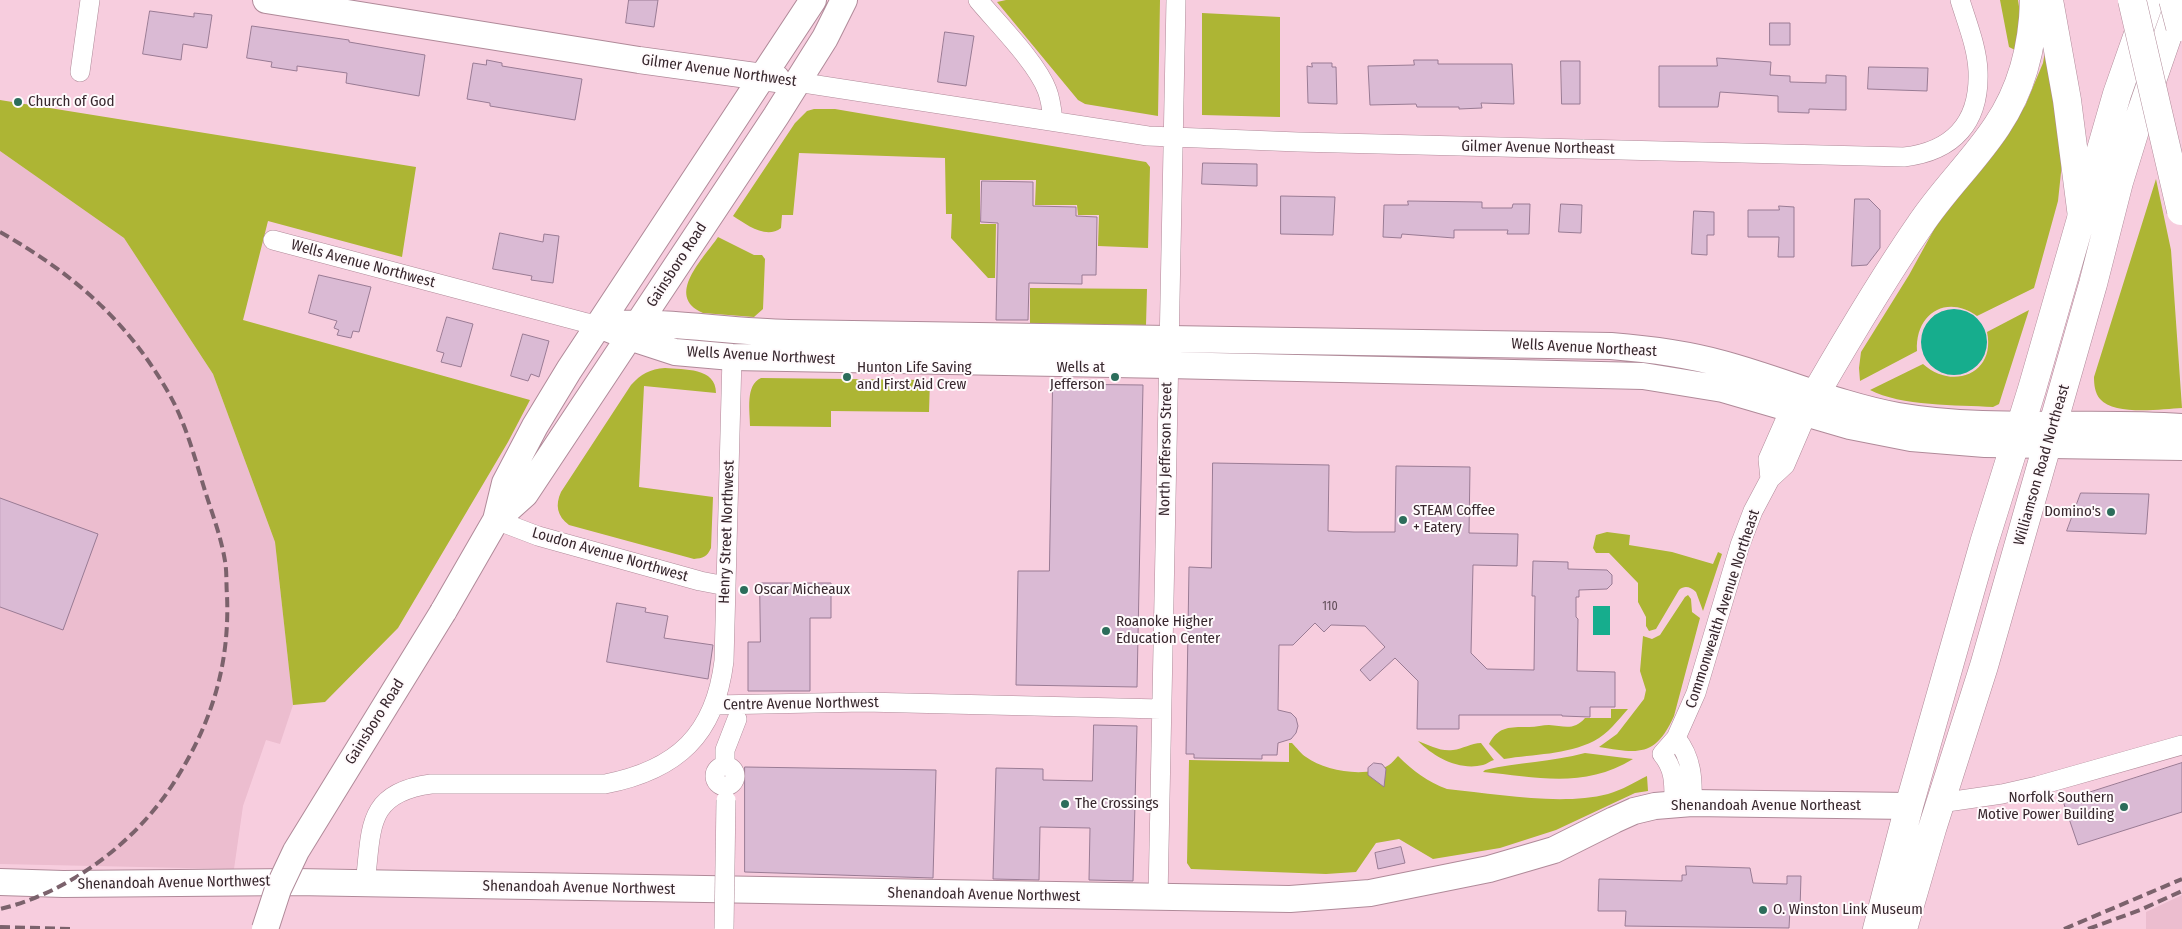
<!DOCTYPE html>
<style>
body{margin:0}
canvas{display:block;background:#f7cdde}
</style>
<canvas width="2182" height="929"></canvas>
<script>
const ctx = document.querySelector('canvas').getContext('2d');
ctx.lineJoin = 'round';
function fill(path, color) { ctx.fillStyle = color; ctx.fill(path, 'evenodd'); }
function trace(path, color, width, dash) { ctx.strokeStyle = color; ctx.lineWidth = width; ctx.lineCap = dash ? 'butt' : 'round'; ctx.setLineDash(dash || []); ctx.stroke(path); }
function label(font, color, halo, rows, align = 'center') {
  ctx.font = font + ' "Fira Sans Condensed",sans-serif'; ctx.lineWidth = 4; ctx.setLineDash([]); ctx.textBaseline = 'middle'; ctx.strokeStyle = halo; ctx.fillStyle = color; for (const [text, x, y, turn = 0] of rows) {
    ctx.save(); ctx.translate(x, y); ctx.rotate((+turn || 0) * Math.PI / 180); ctx.textAlign = isNaN(turn) ? turn : align; if (halo) ctx.strokeText(text, 0, 0); ctx.fillText(text, 0, 0); ctx.restore();
  }
}
const built = new Path2D(`
 M 0,151 L 124,238 L 213,374 L 275,542 L 293,705 L 280,744 L 266,740 L 243,806 L 234,869 L 0,864 Z
 M 2182,895 L 2182,929 L 2146,929 L 2146,912 Z`);
const green = new Path2D(`
 M 1006,0 L 1160,0 L 1158,116 L 1085,104 L 1078,100 L 997,2 Z
 M 2000,0 L 2018,0 L 2020,13 L 2015,50 L 2009,47 Z
 M 1202,13 L 1280,17 L 1280,117 L 1202,115 Z
 M 2048,34 L 2062,163 L 2058,201 L 2034,288 L 1977,316 C 1946,294 1915,314 1917,351 L 1860,381 L 1859,368 L 1861,352 L 1909,275 L 1948,204 L 2025,106 L 2043,63 Z
 M 0,100 L 416,167 L 402,257 L 268,221 L 243,320 L 530,400 L 508,442 L 398,628 L 325,702 L 293,705 L 275,542 L 213,374 L 124,238 L 0,151 Z
 M 814,109 L 835,109 L 1146,162 L 1150,167 L 1148,248 L 1098,246 L 1099,215 L 1078,215 L 1077,205 L 1035,205 L 1036,180 L 980,180 L 980,224 L 996,224 L 995,278 L 988,278 L 951,238 L 952,214 L 946,214 L 945,158 L 799,153 L 793,215 L 782,215 L 781,228 C 766,240 746,224 733,216 L 795,123 L 807,111 Z
 M 2156,179 L 2171,250 L 2182,408 C 2162,409 2114,416 2100,399 C 2095,393 2094,385 2094,377 Z
 M 718,237 L 754,255 L 762,255 L 765,259 L 763,309 L 754,317 L 703,313 C 664,296 704,258 718,237 Z
 M 1030,288 L 1147,289 L 1146,325 L 1030,323 Z
 M 2029,310 L 1999,404 L 1993,407 C 1958,405 1900,406 1870,390 L 1923,364 C 1953,391 1996,373 1987,332 Z
 M 665,368 C 684,370 716,367 716,393 L 644,386 L 639,487 L 713,497 L 711,548 C 707,557 703,558 694,559 L 569,525 C 557,516 555,505 561,492 L 631,385 C 641,374 650,369 665,368 Z
 M 761,378 L 930,380 L 929,412 L 831,411 L 831,427 L 750,426 C 750,411 745,385 761,378 Z
 M 1607,532 L 1630,535 L 1629,545 L 1672,552 L 1713,564 L 1718,552 L 1722,554 L 1703,611 L 1696,592 C 1690,587 1685,585 1679,590 L 1656,629 L 1649,631 L 1646,626 L 1646,617 L 1638,602 L 1638,583 L 1609,553 L 1596,553 L 1593,548 L 1596,535 Z
 M 1688,595 L 1691,599 L 1692,612 L 1700,618 L 1674,716 C 1655,758 1638,753 1599,747 L 1617,734 L 1644,699 L 1646,690 L 1640,671 L 1643,636 L 1652,639 L 1660,635 L 1685,597 Z
 M 1611,709 L 1628,709 C 1618,720 1608,734 1594,741 C 1566,755 1534,754 1504,759 L 1489,744 C 1498,726 1511,727 1529,727 C 1536,727 1543,725 1549,725 C 1564,726 1574,731 1585,718 L 1611,718 Z
 M 1418,741 C 1429,745 1441,752 1453,750 C 1463,749 1471,743 1481,743 L 1494,760 C 1490,761 1487,764 1483,765 C 1459,771 1434,757 1418,741 Z
 M 1289,743 L 1292,743 C 1297,748 1301,754 1306,757 C 1326,772 1368,778 1389,765 C 1392,763 1395,759 1398,756 C 1413,771 1428,782 1447,789 C 1497,794 1561,806 1608,794 C 1622,790 1635,782 1647,776 L 1648,791 L 1635,793 L 1556,830 L 1500,848 L 1433,859 L 1399,839 L 1376,843 L 1356,872 L 1326,874 L 1191,869 L 1187,863 L 1189,760 L 1289,762 Z
 M 1585,753 L 1633,759 C 1584,789 1537,777 1483,772 L 1485,770 C 1518,762 1552,762 1585,753 Z`);
const water = new Path2D(`
 M1921 342a33 33 0 1 1 66 0a33 33 0 1 1-66 0Z
 M 1593,606 L 1610,606 L 1610,635 L 1593,635 Z`);
const building = new Path2D(`
 M 629,0 L 658,0 L 654,27 L 626,23 Z
 M 150,11 L 194,17 L 194,13 L 212,15 L 207,48 L 183,44 L 181,60 L 143,54 Z
 M 1770,23 L 1790,23 L 1790,45 L 1770,45 Z
 M 252,26 L 349,40 L 349,42 L 425,55 L 419,96 L 346,83 L 347,73 L 297,66 L 297,71 L 271,67 L 272,62 L 247,58 Z
 M 945,32 L 974,36 L 966,86 L 938,82 Z
 M 1717,58 L 1771,62 L 1770,75 L 1790,76 L 1790,82 L 1826,83 L 1826,75 L 1846,76 L 1846,110 L 1809,109 L 1809,113 L 1778,112 L 1778,96 L 1720,92 L 1718,107 L 1659,107 L 1659,66 L 1717,66 Z
 M 487,60 L 502,63 L 502,66 L 582,79 L 575,120 L 490,106 L 490,103 L 467,99 L 473,63 L 486,65 Z
 M 1414,60 L 1438,60 L 1438,64 L 1512,64 L 1514,104 L 1481,103 L 1482,108 L 1459,109 L 1459,107 L 1417,107 L 1416,104 L 1370,105 L 1368,66 L 1414,65 Z
 M 1561,61 L 1580,61 L 1580,104 L 1562,104 Z
 M 1312,63 L 1332,63 L 1332,67 L 1336,67 L 1337,104 L 1308,103 L 1307,66 L 1312,67 Z
 M 1869,67 L 1928,68 L 1927,91 L 1868,89 Z
 M 1203,163 L 1257,164 L 1257,186 L 1202,184 Z
 M 982,181 L 1033,182 L 1033,206 L 1076,207 L 1076,216 L 1097,217 L 1096,275 L 1082,275 L 1082,284 L 1029,283 L 1028,320 L 996,320 L 998,223 L 981,222 Z
 M 1281,196 L 1335,197 L 1333,235 L 1281,234 Z
 M 1855,199 L 1869,199 L 1880,210 L 1880,248 L 1867,265 L 1852,266 Z
 M 1408,201 L 1482,202 L 1482,208 L 1512,208 L 1513,204 L 1530,204 L 1529,234 L 1507,234 L 1508,230 L 1454,230 L 1454,238 L 1402,234 L 1401,238 L 1383,237 L 1384,205 L 1408,205 Z
 M 1561,204 L 1582,205 L 1581,233 L 1559,232 Z
 M 1779,206 L 1794,207 L 1794,257 L 1778,257 L 1779,237 L 1748,237 L 1748,210 L 1779,210 Z
 M 1694,211 L 1714,212 L 1714,235 L 1707,235 L 1707,255 L 1692,254 Z
 M 500,233 L 543,242 L 544,234 L 559,236 L 553,283 L 531,280 L 532,276 L 493,269 Z
 M 319,275 L 371,287 L 359,332 L 353,331 L 351,338 L 337,335 L 339,330 L 334,328 L 337,321 L 309,313 Z
 M 447,317 L 473,324 L 461,367 L 441,362 L 444,353 L 437,351 Z
 M 523,334 L 549,341 L 539,377 L 531,374 L 528,381 L 511,376 Z
 M 1053,384 L 1143,385 L 1137,687 L 1016,685 L 1018,571 L 1049,571 Z
 M 1213,463 L 1329,465 L 1328,531 L 1354,532 L 1395,532 L 1396,466 L 1470,467 L 1469,533 L 1518,534 L 1517,566 L 1473,565 L 1471,653 L 1487,669 L 1534,670 L 1535,596 L 1532,596 L 1533,561 L 1568,562 L 1568,569 L 1607,570 L 1612,575 L 1612,584 L 1607,589 L 1579,590 L 1579,597 L 1576,597 L 1576,617 L 1578,619 L 1577,671 L 1615,672 L 1615,707 L 1590,707 L 1590,717 L 1562,716 L 1562,715 L 1459,715 L 1459,729 L 1417,729 L 1418,681 L 1395,658 L 1370,681 L 1360,670 L 1385,647 L 1365,626 L 1331,625 L 1324,632 L 1315,623 L 1293,645 L 1279,645 L 1278,710 L 1291,713 L 1296,718 L 1298,726 L 1296,733 L 1291,739 L 1278,743 L 1277,755 L 1262,755 L 1262,759 L 1194,758 L 1194,754 L 1186,754 L 1189,567 L 1211,568 Z
 M 2081,493 L 2149,494 L 2146,534 L 2067,531 Z
 M 0,498 L 98,534 L 63,630 L 0,607 Z
 M 760,583 L 831,583 L 831,618 L 810,618 L 810,691 L 748,691 L 748,642 L 760,642 Z
 M 617,603 L 646,608 L 645,612 L 668,616 L 664,638 L 713,645 L 708,679 L 607,662 Z
 M 1094,725 L 1137,726 L 1133,881 L 1089,880 L 1090,828 L 1040,827 L 1039,880 L 993,879 L 996,768 L 1043,769 L 1043,780 L 1092,781 Z
 M 1374,763 L 1382,764 L 1386,769 L 1384,787 L 1368,775 L 1368,768 Z
 M 2182,763 L 2182,812 L 2078,845 L 2063,801 Z
 M 745,767 L 936,770 L 933,878 L 745,872 Z
 M 1401,847 L 1405,863 L 1378,869 L 1375,853 Z
 M 1686,866 L 1750,868 L 1753,883 L 1787,884 L 1787,876 L 1801,876 L 1800,909 L 1790,909 L 1789,928 L 1625,926 L 1626,911 L 1598,911 L 1599,879 L 1682,881 L 1682,875 L 1686,875 Z`);
const street = new Path2D(`
 M 978,0 C 998,24 1037,63 1047,90 C 1051,100 1052,111 1053,121
 M 80,72 L 90,0
 M 797,82 L 1148,136 L 1298,142 L 1904,157 C 1954,151 1980,122 1978,71 C 1977,47 1967,23 1960,0
 M 273,240 L 583,322 L 599,325
 M 1770,479 L 1768,459 L 1790,409
 M 496,520 L 538,536 L 700,581 L 726,586
 M 715,705 L 864,702 L 1161,709
 M 1676,738 C 1692,758 1693,779 1692,803
 M 725,766 L 725,750 L 737,719
 M715 776a10 10 0 1 1 20 0a10 10 0 1 1-20 0Z
 M 1940,803 L 2002,794 L 2037,786 L 2182,745
 M 1674,804 C 1674,785 1675,769 1662,754 L 1676,738 L 1696,693 L 1740,545 L 1753,511 L 1770,479 L 1785,465 L 1812,402
 M 365,884 C 372,829 365,793 431,784 L 605,784 C 677,770 715,735 724,661 L 732,357
 M 1158,898 L 1176,0`);
const secondary = new Path2D(`
 M 266,0 L 639,60 L 777,79
 M 611,324 C 670,321 729,332 789,333 L 1611,346 C 1649,349 1687,354 1723,364 C 1782,380 1838,405 1898,416 C 1991,432 2088,420 2182,427
 M 599,325 L 629,337 L 675,352 L 732,357 L 1168,365 L 1643,376 L 1723,389 L 1850,426 L 1911,438 L 1985,444 L 2182,447
 M 496,520 L 525,494 L 776,116 L 825,38 L 844,0
 M 443,612 L 496,520 L 505,483 L 535,426 L 569,370 L 813,0
 M 0,882 L 63,884 L 295,882 L 1290,899 L 1370,893 L 1489,869 L 1554,850 L 1614,820 L 1634,811 L 1655,806 L 1692,803 L 1909,806`);
const primary = new Path2D(`
 M 1877,929 L 1909,806 L 1984,543 L 2032,389 L 2117,94 L 2150,0
 M 1903,929 L 1932,829 L 1984,666 L 2093,284 L 2119,182 L 2136,127 L 2180,0`);
const highway = new Path2D(`
 M 2049,0 L 2067,100 L 2082,217
 M 1816,393 C 1849,336 1882,280 1920,225 C 1943,190 1974,161 1997,126 C 2022,89 2033,44 2034,0`);
const rail = new Path2D(`
 M 0,232 C 72,273 126,319 168,392 C 186,423 195,459 206,494 C 213,516 221,537 225,561 C 227,572 226,584 227,595 C 230,666 211,725 173,784 C 135,843 68,893 0,909
 M 0,927 L 72,929
 M 2064,929 L 2182,879
 M 2088,929 L 2140,910 L 2182,891`);
const streetBridge = new Path2D(`
 M 724,929 L 726,800`);
const secondaryBridge = new Path2D(`
 M 265,929 L 278,889 L 296,851 L 443,612`);
const highwayBridge = new Path2D(`
 M 2132,0 L 2181,211
 M 2173,0 L 2180,27`);
const markers = [
 [18,102,5,"#2c6d5b"],
 [847,377,5,"#2c6d5b"],
 [1115,377,5,"#2c6d5b"],
 [2111,512,5,"#2c6d5b"],
 [1403,520,5,"#2c6d5b"],
 [744,590,5,"#2c6d5b"],
 [1106,631,5,"#2c6d5b"],
 [1065,804,5,"#2c6d5b"],
 [2124,807,5,"#2c6d5b"],
 [1763,910,5,"#2c6d5b"]
];
const numberNames = [
 ["110",1330,607]
];
const streetNames = [
 ["Gilmer Avenue Northwest",719,71,8],
 ["Gilmer Avenue Northeast",1538,148,1],
 ["Wells Avenue Northwest",363,264,15],
 ["Gainsboro Road",677,265,-57],
 ["Wells Avenue Northeast",1584,348,3],
 ["Wells Avenue Northwest",761,356,3],
 ["North Jefferson Street",1166,449,-89],
 ["Williamson Road Northeast",2042,465,-74],
 ["Henry Street Northwest",727,532,-88],
 ["Loudon Avenue Northwest",610,555,16],
 ["Commonwealth Avenue Northeast",1723,609,-72],
 ["Centre Avenue Northwest",801,704,-1],
 ["Gainsboro Road",375,722,-58],
 ["Shenandoah Avenue Northeast",1766,806],
 ["Shenandoah Avenue Northwest",174,883,-1],
 ["Shenandoah Avenue Northwest",579,888,1],
 ["Shenandoah Avenue Northwest",984,895,1]
];
const poiNames = [
 ["Church of God",28,102],
 ["Hunton Life Saving",857,368],
 ["and First Aid Crew",857,385],
 ["Wells at",1105,368,"right"],
 ["Jefferson",1105,385,"right"],
 ["STEAM Coffee",1413,511],
 ["+ Eatery",1413,528],
 ["Domino's",2101,512,"right"],
 ["Oscar Micheaux",754,590],
 ["Roanoke Higher",1116,622],
 ["Education Center",1116,639],
 ["Norfolk Southern",2114,798,"right"],
 ["Motive Power Building",2114,815,"right"],
 ["The Crossings",1075,804],
 ["O. Winston Link Museum",1773,910]
];
fill(built, '#ecbdcf');
fill(green, '#adb534');
fill(water, '#16ad8d');
fill(building, '#dabad4');
trace(building, '#997b94', 1);
trace(street, '#b08a99', 20);
trace(secondary, '#b08a99', 28);
trace(primary, '#b08a99', 29);
trace(highway, '#b08a99', 29);
trace(street, '#fff', 19);
trace(secondary, '#fff', 26);
trace(primary, '#fff', 28);
trace(highway, '#fff', 28);
trace(rail, '#7b626c', 4, [10, 5]);
trace(streetBridge, '#b08a99', 20, []);
trace(secondaryBridge, '#b08a99', 28, []);
trace(highwayBridge, '#b08a99', 29, []);
trace(streetBridge, '#fff', 19);
trace(secondaryBridge, '#fff', 26);
trace(highwayBridge, '#fff', 28);
for (const [x, y, r, color] of markers) { const dot = new Path2D(); dot.arc(x, y, r, 0, 2 * Math.PI); ctx.fillStyle = color; ctx.fill(dot); trace(dot, '#fffafc', 2); }
label('12px', '#604c57', null, numberNames);
label('15px', '#37272d', '#fffafc', streetNames);
label('15px', '#37272d', '#fffafc', poiNames, 'left');
</script>
